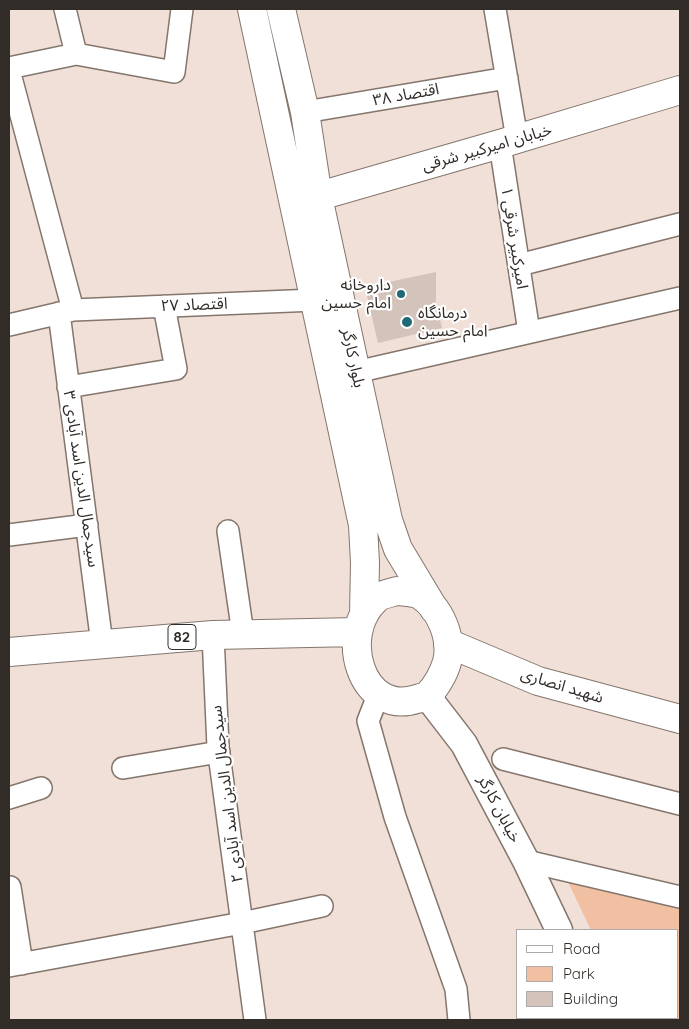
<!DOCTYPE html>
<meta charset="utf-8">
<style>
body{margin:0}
#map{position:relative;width:689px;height:1029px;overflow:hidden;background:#f0e0d7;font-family:Quicksand,sans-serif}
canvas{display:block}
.frame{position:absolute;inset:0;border:10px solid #322c29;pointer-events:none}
.legend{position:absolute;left:516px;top:929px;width:162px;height:90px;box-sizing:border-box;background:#fff;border:1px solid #adaba9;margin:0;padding:6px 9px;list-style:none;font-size:15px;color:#322c29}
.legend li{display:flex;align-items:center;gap:10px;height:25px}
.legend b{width:25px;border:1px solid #adaba9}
</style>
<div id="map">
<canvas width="689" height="1029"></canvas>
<div class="frame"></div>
<ul class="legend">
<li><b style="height:6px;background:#fff"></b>Road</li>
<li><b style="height:14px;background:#f1c0a2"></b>Park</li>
<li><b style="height:14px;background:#d3c3ba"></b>Building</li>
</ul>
</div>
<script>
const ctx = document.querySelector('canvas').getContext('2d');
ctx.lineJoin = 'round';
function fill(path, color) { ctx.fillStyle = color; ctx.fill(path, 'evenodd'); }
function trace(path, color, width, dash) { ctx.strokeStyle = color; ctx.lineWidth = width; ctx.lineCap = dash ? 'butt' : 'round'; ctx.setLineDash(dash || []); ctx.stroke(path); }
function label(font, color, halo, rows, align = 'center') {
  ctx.font = font + ' Quicksand,"Noto Sans Arabic",sans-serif'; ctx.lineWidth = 4.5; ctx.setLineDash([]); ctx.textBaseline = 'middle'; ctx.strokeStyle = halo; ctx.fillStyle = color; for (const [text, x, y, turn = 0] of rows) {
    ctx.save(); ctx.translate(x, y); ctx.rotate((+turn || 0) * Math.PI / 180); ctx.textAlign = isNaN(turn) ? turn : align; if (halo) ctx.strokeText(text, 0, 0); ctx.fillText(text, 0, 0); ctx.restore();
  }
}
const green = new Path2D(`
 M 567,880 L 680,909 L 680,1020 L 635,1020 L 634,1018 L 678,1018 L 678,930 L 591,930 Z`);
const building = new Path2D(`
 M 436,272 L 436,301 L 442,328 L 378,343 L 365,287 Z`);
const minor = new Path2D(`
 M 65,9 L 76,54
 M 495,9 L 517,139
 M 9,68 L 76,54 L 174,72 L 182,9
 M 9,70 L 73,310
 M 305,112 L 507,78
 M 500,144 L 529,332
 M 519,265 L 680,224
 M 59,313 L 102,644
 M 9,325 L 73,310 L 315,300
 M 356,372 L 680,298
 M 68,387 L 176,369 L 164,306
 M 228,531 L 243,634
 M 9,535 L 87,525
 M 213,635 L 218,747 L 255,1020
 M 379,693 L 368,721 L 395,817 L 456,989 L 459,1020
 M 503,759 L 680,804
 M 123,768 L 219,752
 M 9,798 L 41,788
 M 526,861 L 680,897
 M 10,887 L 22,964
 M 9,966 L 242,923 L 322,906`);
const tertiary = new Path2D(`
 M 427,696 L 464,744 L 526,861 L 559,930
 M 601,1018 L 603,1020`);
const secondary = new Path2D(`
 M 295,203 L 500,144 L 680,90
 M 448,643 L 538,681 L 680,719`);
const primary = new Path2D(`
 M 252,9 L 363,525 L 365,563 L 364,615
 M 281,9 L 305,112 L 318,197 L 388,520 L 398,549 L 434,609
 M 397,591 C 404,592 414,592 420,595 C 440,608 453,638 447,662 C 444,673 436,687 428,695 C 425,697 420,698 417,699 C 361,717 337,634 376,599 C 381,594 391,593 397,591 Z
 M 9,652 L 213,635 L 357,632`);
const markers = [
 [401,294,5,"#216976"],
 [407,322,6,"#216976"]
];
const shields = [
 [182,637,28]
];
const shieldNames = [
 ["82",182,637]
];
const streetNames = [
 ["۳۸ اقتصاد",406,95,-10],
 ["خیابان امیرکبیر شرقی",487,148,-16],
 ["امیرکبیر شرقی ۱",514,238,81],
 ["اقتصاد ۲۷",194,305,-2],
 ["بلوار کارگر",353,358,78],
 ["سیدجمال الدین اسد آبادی ۳",81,479,82],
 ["شهید انصاری",562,686,17],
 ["سیدجمال الدین اسد آبادی ۲",227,794,-97],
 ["خیابان کارگر",499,809,62]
];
const poiNames = [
 ["داروخانه",391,285],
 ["امام حسین",391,303],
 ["درمانگاه",418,313,"left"],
 ["امام حسین",418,331,"left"]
];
fill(green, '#f1c0a2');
fill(building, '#d3c3ba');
trace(minor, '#84766d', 24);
trace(tertiary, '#84766d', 29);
trace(secondary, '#84766d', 30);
trace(primary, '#84766d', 30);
trace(minor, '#fff', 21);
trace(tertiary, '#fff', 26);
trace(secondary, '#fff', 28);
trace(primary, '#fff', 28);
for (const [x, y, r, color] of markers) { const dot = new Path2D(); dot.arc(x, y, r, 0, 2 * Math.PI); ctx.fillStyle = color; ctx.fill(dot); trace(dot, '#fff', 2); }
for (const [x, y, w] of shields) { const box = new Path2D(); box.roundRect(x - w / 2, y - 12.5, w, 25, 4); ctx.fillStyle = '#fff'; ctx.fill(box); trace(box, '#322c29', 1); }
label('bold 15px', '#322c29', null, shieldNames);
label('16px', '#322c29', '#fff', streetNames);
label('16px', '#322c29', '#fff', poiNames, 'right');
</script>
